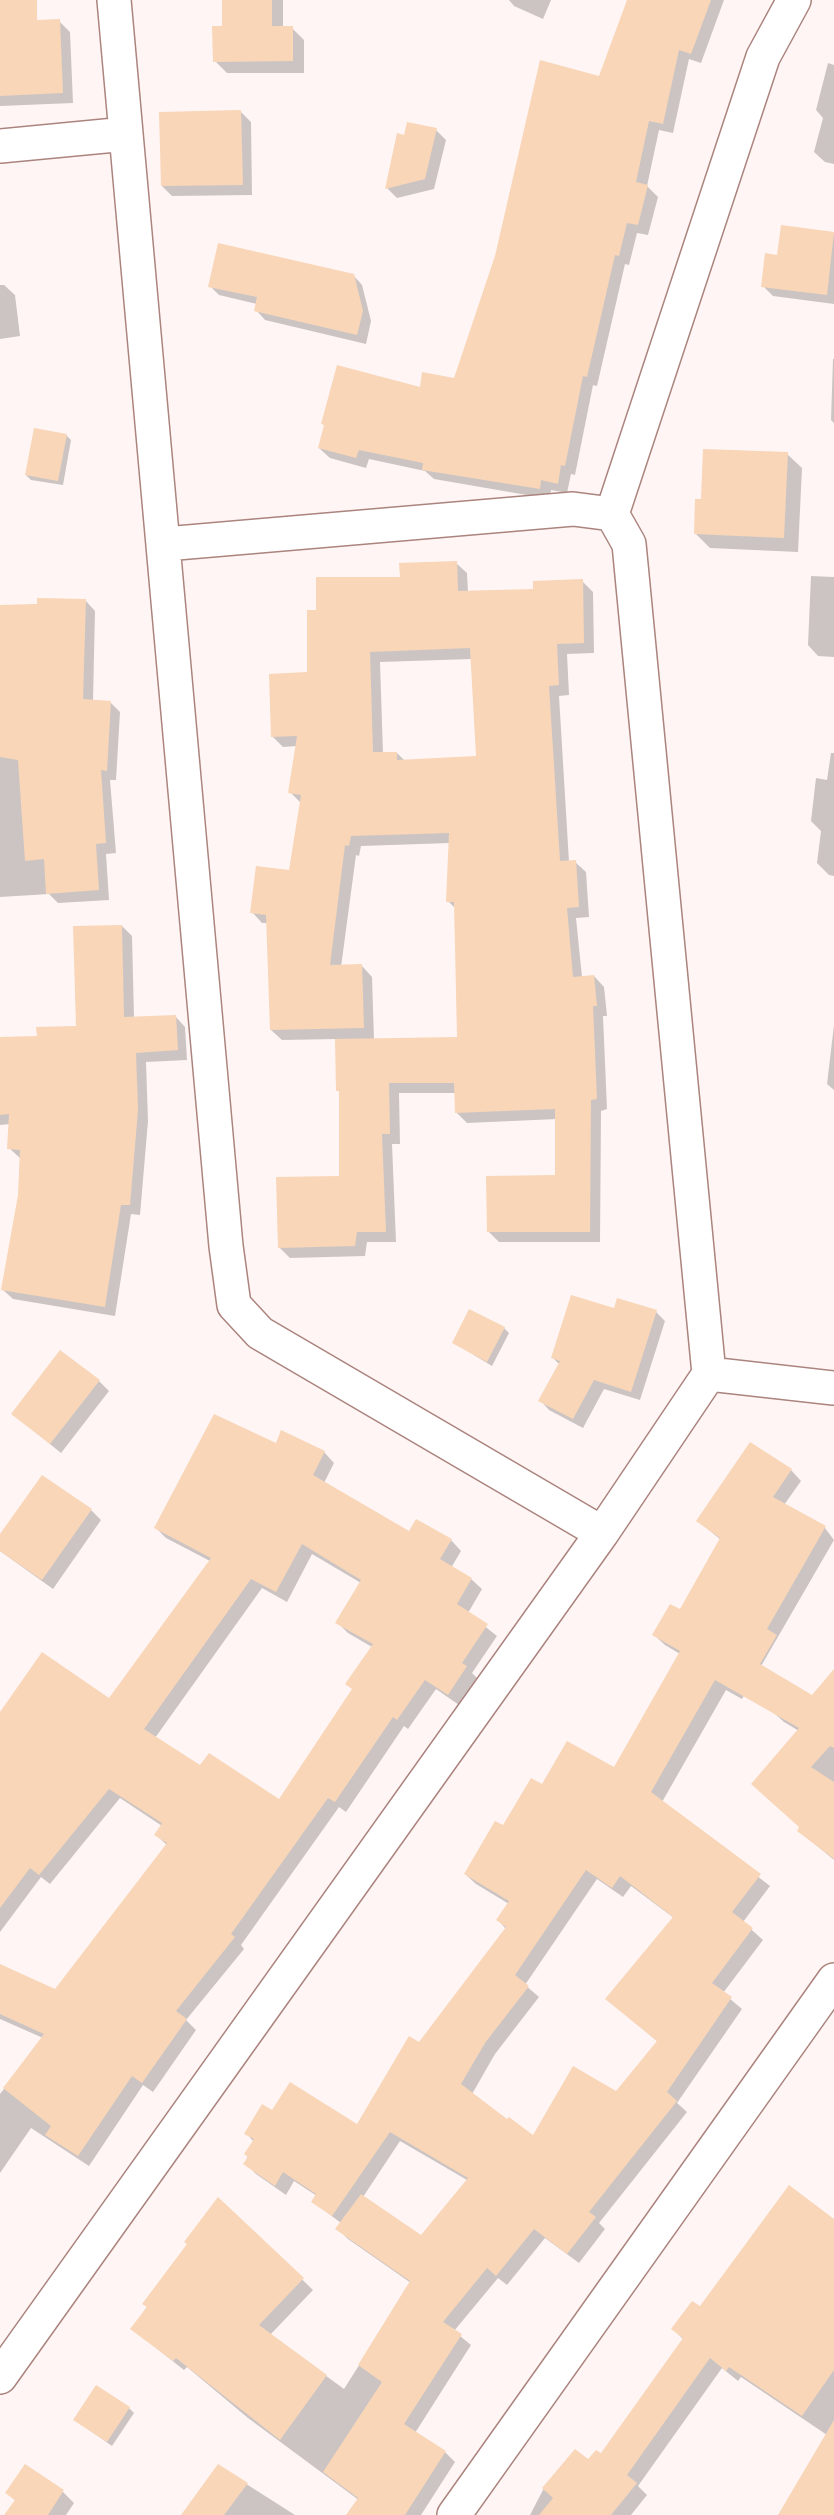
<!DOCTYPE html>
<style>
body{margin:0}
canvas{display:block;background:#fef5f4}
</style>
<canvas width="834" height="2515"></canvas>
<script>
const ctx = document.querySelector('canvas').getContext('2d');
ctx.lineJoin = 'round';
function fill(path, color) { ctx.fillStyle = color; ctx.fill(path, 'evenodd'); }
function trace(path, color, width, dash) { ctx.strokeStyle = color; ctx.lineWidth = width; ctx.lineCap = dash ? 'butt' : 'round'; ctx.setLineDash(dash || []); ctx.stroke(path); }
const shadow = new Path2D(`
 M 224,0 L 283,0 L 283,28 L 292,28 L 304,40 L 304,73 L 227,73 L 215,61 L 224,28 Z
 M 509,0 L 551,0 L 543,19 L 514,6 Z
 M 628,0 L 724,0 L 701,63 L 689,59 L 673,133 L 659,130 L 647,186 L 658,197 L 648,235 L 637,233 L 629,265 L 625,264 L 597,386 L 593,385 L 575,475 L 571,474 L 567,493 L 551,490 L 550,499 L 434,479 L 425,471 L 369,459 L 366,468 L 330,458 L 319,448 L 421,389 L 455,379 L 600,77 Z
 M 59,21 L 70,32 L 73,103 L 0,106 L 0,23 Z
 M 828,63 L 834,65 L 834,164 L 825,162 L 814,152 L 823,118 L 816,110 Z
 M 241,112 L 251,122 L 252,195 L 172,196 L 162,186 Z
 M 436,130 L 446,140 L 434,189 L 397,198 L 387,188 L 405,136 Z
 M 782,227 L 834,234 L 834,304 L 773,296 L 763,286 L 778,257 Z
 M 353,275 L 362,285 L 371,321 L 366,344 L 265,320 L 256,310 L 257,304 L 219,295 L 210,286 Z
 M 0,285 L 4,285 L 15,295 L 20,336 L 0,339 Z
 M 833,359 L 834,359 L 834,423 L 831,420 Z
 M 66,435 L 71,440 L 63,485 L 31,480 L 26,475 Z
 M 787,454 L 802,468 L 798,552 L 710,548 L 695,533 L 702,500 Z
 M 456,563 L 467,573 L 468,592 L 535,590 L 582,581 L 593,592 L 594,653 L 567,654 L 569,695 L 559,696 L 569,862 L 575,862 L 586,872 L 589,917 L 576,918 L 582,977 L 594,976 L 604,987 L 607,1016 L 603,1016 L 607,1109 L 601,1111 L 600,1242 L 499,1242 L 488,1231 L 556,1176 L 557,1119 L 467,1123 L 456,1112 L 456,1093 L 399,1093 L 400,1144 L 392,1144 L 396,1242 L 367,1242 L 365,1256 L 290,1258 L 279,1247 L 341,1178 L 341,1094 L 338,1090 L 337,1039 L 282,1040 L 271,1030 L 268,923 L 262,923 L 252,912 L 290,872 L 301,803 L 290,792 L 297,746 L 283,747 L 272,736 L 309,674 L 318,611 L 401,578 ZM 472,659 L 477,757 L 405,761 L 397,753 L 383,754 L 380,662 ZM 450,843 L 448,901 L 456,909 L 458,1039 L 374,1040 L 372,977 L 362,966 L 341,967 L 356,855 L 359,856 L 361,846 Z
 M 811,576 L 834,577 L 834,657 L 818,656 L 808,645 Z
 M 85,600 L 95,611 L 93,701 L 110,702 L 120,712 L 116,780 L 110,780 L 116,853 L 106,854 L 109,900 L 58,903 L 49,894 L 0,897 L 0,607 Z
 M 831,753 L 834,753 L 834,876 L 829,875 L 817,863 L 821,831 L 811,821 L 816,778 L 827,780 Z
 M 122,926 L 132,936 L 134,1018 L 175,1016 L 185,1027 L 187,1060 L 146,1062 L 148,1121 L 140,1215 L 131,1214 L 115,1316 L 13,1299 L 2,1289 L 19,1195 L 21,1159 L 9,1148 L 10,1124 L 0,1125 L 0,1039 L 38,1037 L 78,1027 Z
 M 834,1025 L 834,1090 L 827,1084 Z
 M 615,1310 L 656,1312 L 665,1321 L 640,1400 L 604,1389 L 583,1428 L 549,1410 L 540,1400 L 560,1365 L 553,1358 Z
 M 504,1328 L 509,1333 L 492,1366 L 454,1343 Z
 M 99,1381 L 109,1391 L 61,1453 L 13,1414 Z
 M 276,1445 L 324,1452 L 334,1463 L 324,1483 L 409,1533 L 451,1540 L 461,1551 L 451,1568 L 471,1579 L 482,1589 L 468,1613 L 497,1636 L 472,1673 L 477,1678 L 459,1705 L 436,1689 L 408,1729 L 404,1726 L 346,1812 L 339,1807 L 241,1945 L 244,1949 L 186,2020 L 196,2030 L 153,2092 L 143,2085 L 89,2166 L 31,2128 L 0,2173 L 0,2094 L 43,2038 L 0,2019 L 0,1965 L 56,1991 L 167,1845 L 156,1835 L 162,1826 L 120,1798 L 50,1884 L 41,1877 L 0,1932 L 0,1715 L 110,1701 L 210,1561 L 166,1538 L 156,1528 ZM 312,1554 L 361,1583 L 337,1622 L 348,1633 L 372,1647 L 353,1690 L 279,1801 L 201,1767 L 155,1738 L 262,1588 L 287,1602 Z
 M 791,1470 L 801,1481 L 784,1505 L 825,1528 L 834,1540 L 742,1699 L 726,1690 L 662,1802 L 770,1886 L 743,1922 L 763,1940 L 723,1993 L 742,2009 L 677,2103 L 687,2112 L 599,2223 L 605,2229 L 579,2263 L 545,2238 L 507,2285 L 498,2278 L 454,2331 L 471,2345 L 415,2433 L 445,2452 L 455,2462 L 421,2515 L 379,2515 L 248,2418 L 187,2367 L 184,2370 L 132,2329 L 219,2199 L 313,2290 L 270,2335 L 344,2389 L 411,2283 L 348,2239 L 337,2228 L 341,2223 L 313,2202 L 317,2196 L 294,2181 L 286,2195 L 256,2174 L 245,2163 L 254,2142 L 246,2133 L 273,2112 L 357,2126 L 506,1929 L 498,1920 L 509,1904 L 476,1884 L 465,1874 L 542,1786 L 614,1769 L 680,1654 L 665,1645 L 654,1635 L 680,1611 L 721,1540 L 698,1521 ZM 597,1879 L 623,1897 L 631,1886 L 674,1918 L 607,1999 L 658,2042 L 616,2093 L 534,2138 L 507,2121 L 472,2094 L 495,2054 L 539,1997 L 525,1985 ZM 400,2141 L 467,2180 L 421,2237 L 363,2197 Z
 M 42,1477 L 91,1510 L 101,1520 L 53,1589 L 0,1551 L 0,1537 Z
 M 834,1671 L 834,1860 L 799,1831 L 801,1828 L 799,1731 L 784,1722 L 773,1712 L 812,1697 Z
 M 834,2221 L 834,2515 L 780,2515 L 827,2435 L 741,2377 L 738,2381 L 722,2368 L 638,2486 L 647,2495 L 631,2515 L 530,2515 L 543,2490 L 575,2451 L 589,2461 L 601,2456 L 684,2340 L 673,2329 Z
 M 129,2408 L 134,2413 L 112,2446 L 75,2420 Z
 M 218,2466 L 295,2515 L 182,2515 Z
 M 63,2492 L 74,2503 L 66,2515 L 6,2515 L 16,2501 L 7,2493 Z`);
const building = new Path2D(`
 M 0,0 L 37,0 L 37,20 L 60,19 L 63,93 L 0,96 Z
 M 222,0 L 272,0 L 272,26 L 293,26 L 293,61 L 213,62 L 212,26 L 222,26 Z
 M 627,0 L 711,0 L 691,54 L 679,50 L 663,124 L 649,121 L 636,182 L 648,185 L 638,225 L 627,223 L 619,256 L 615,255 L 587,377 L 583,376 L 565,466 L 561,465 L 558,484 L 541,480 L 540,489 L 422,470 L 423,463 L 359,450 L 356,458 L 318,448 L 324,425 L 321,424 L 337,365 L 420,387 L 422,372 L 454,378 L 495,256 L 540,60 L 599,76 Z
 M 241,110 L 243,185 L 161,186 L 159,112 Z
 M 407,122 L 437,128 L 425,179 L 385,189 L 397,133 L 404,135 Z
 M 781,225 L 834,232 L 827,295 L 761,287 L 765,253 L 777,255 Z
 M 218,243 L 354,274 L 363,311 L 357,335 L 254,311 L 257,297 L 208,287 Z
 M 34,428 L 67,434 L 58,481 L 25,475 Z
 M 703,449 L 788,452 L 784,538 L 694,534 L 695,499 L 701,499 Z
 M 457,561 L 458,591 L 533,589 L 533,581 L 583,579 L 584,643 L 557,644 L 559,685 L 549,686 L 560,861 L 576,860 L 579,907 L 567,908 L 573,977 L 594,975 L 597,1006 L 593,1006 L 597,1099 L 591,1100 L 590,1232 L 487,1232 L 486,1176 L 555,1175 L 555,1109 L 455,1113 L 454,1083 L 389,1083 L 390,1134 L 382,1134 L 386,1232 L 357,1232 L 355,1246 L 278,1248 L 276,1177 L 339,1176 L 339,1091 L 336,1091 L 335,1039 L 457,1037 L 454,902 L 446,902 L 449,833 L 351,836 L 349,846 L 345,845 L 330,965 L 362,964 L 364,1028 L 270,1030 L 266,915 L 250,913 L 256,866 L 289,870 L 301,795 L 288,793 L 297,736 L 271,737 L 269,674 L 307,672 L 307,610 L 316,610 L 316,577 L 400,577 L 399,563 ZM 470,648 L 476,756 L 397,760 L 397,752 L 373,752 L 370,652 Z
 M 37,598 L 86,599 L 83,699 L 111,701 L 107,771 L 101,770 L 106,843 L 96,844 L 99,890 L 46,894 L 44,859 L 25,861 L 18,760 L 0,757 L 0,605 L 37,604 Z
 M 122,925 L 124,1017 L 176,1015 L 178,1050 L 136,1053 L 138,1110 L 130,1205 L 121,1205 L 105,1307 L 1,1290 L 18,1195 L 20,1150 L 7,1149 L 9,1114 L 0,1115 L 0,1037 L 37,1036 L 36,1027 L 76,1026 L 73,926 Z
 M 571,1295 L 614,1308 L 617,1298 L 657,1310 L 631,1392 L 594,1380 L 573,1419 L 538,1401 L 560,1361 L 551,1358 Z
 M 469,1309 L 505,1327 L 487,1362 L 452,1343 Z
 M 60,1350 L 100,1380 L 50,1444 L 11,1414 Z
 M 214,1414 L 276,1443 L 281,1430 L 325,1451 L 313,1475 L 409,1531 L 416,1519 L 452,1539 L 440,1559 L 472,1578 L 457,1604 L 488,1624 L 462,1663 L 467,1666 L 448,1695 L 425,1680 L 397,1720 L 393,1717 L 335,1802 L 328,1798 L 231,1934 L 235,1937 L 176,2011 L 187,2019 L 142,2083 L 132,2076 L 78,2156 L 45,2135 L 51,2126 L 3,2088 L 44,2034 L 0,2014 L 0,1964 L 55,1989 L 167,1843 L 154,1835 L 162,1823 L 109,1789 L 39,1875 L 30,1868 L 0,1908 L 0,1712 L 42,1652 L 109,1698 L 211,1558 L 154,1528 ZM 302,1544 L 361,1580 L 335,1623 L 373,1644 L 345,1684 L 352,1689 L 279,1799 L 209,1753 L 200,1765 L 144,1729 L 251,1579 L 276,1592 Z
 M 750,1442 L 792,1469 L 773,1497 L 826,1526 L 767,1629 L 777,1635 L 760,1664 L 812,1695 L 834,1669 L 834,1748 L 830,1746 L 811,1767 L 834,1782 L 834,1859 L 797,1831 L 799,1827 L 751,1784 L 799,1728 L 715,1680 L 651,1792 L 761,1874 L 732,1912 L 753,1928 L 712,1983 L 732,1997 L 667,2092 L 677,2101 L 589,2212 L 596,2217 L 567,2254 L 534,2229 L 496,2276 L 487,2268 L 443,2322 L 462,2334 L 404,2424 L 446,2451 L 405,2515 L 346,2515 L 358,2498 L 323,2472 L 382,2382 L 358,2365 L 410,2281 L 335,2229 L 361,2194 L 421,2235 L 468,2178 L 390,2132 L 332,2216 L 311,2202 L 316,2194 L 283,2172 L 275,2186 L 243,2164 L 248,2157 L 244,2154 L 254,2139 L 244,2134 L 262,2104 L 272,2110 L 290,2082 L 357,2124 L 409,2036 L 419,2042 L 506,1927 L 496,1920 L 509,1901 L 464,1874 L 495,1821 L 503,1825 L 531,1778 L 542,1784 L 567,1741 L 614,1767 L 680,1651 L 652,1635 L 670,1604 L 680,1609 L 720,1538 L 696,1521 ZM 586,1870 L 612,1888 L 620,1876 L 673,1917 L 605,1999 L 657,2041 L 616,2091 L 573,2066 L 533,2135 L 509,2117 L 507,2119 L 461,2084 L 485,2043 L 529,1986 L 515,1975 Z
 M 42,1475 L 92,1509 L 42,1580 L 0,1551 L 0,1534 Z
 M 789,2185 L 834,2219 L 834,2370 L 802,2416 L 729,2367 L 726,2371 L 710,2358 L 627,2475 L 637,2483 L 611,2515 L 539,2515 L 553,2498 L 542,2488 L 575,2449 L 588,2459 L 596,2450 L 601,2453 L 683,2338 L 671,2329 L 692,2301 L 700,2306 Z
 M 218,2197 L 304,2278 L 259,2325 L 327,2375 L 280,2440 L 176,2358 L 173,2361 L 130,2329 L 147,2307 L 142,2304 L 187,2244 L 184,2242 Z
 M 96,2385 L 130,2407 L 107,2442 L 73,2420 Z
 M 834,2420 L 834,2515 L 778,2515 Z
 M 25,2464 L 64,2490 L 48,2515 L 4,2515 L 15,2500 L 5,2493 Z
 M 218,2464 L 248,2483 L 224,2515 L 181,2515 Z`);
const street = new Path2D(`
 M 114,0 L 226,1246 L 234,1305 L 260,1333 L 602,1533
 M 0,146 L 126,134
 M 612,514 L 763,57 L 794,0
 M 709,1374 L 834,1388
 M 0,2377 L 602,1533 L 709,1374 L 629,544 L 612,514 L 573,509 L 165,544
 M 454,2515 L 834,1980`);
fill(shadow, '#0003');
fill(building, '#f9d6b7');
trace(street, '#ab847e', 36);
trace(street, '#fff', 33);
</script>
